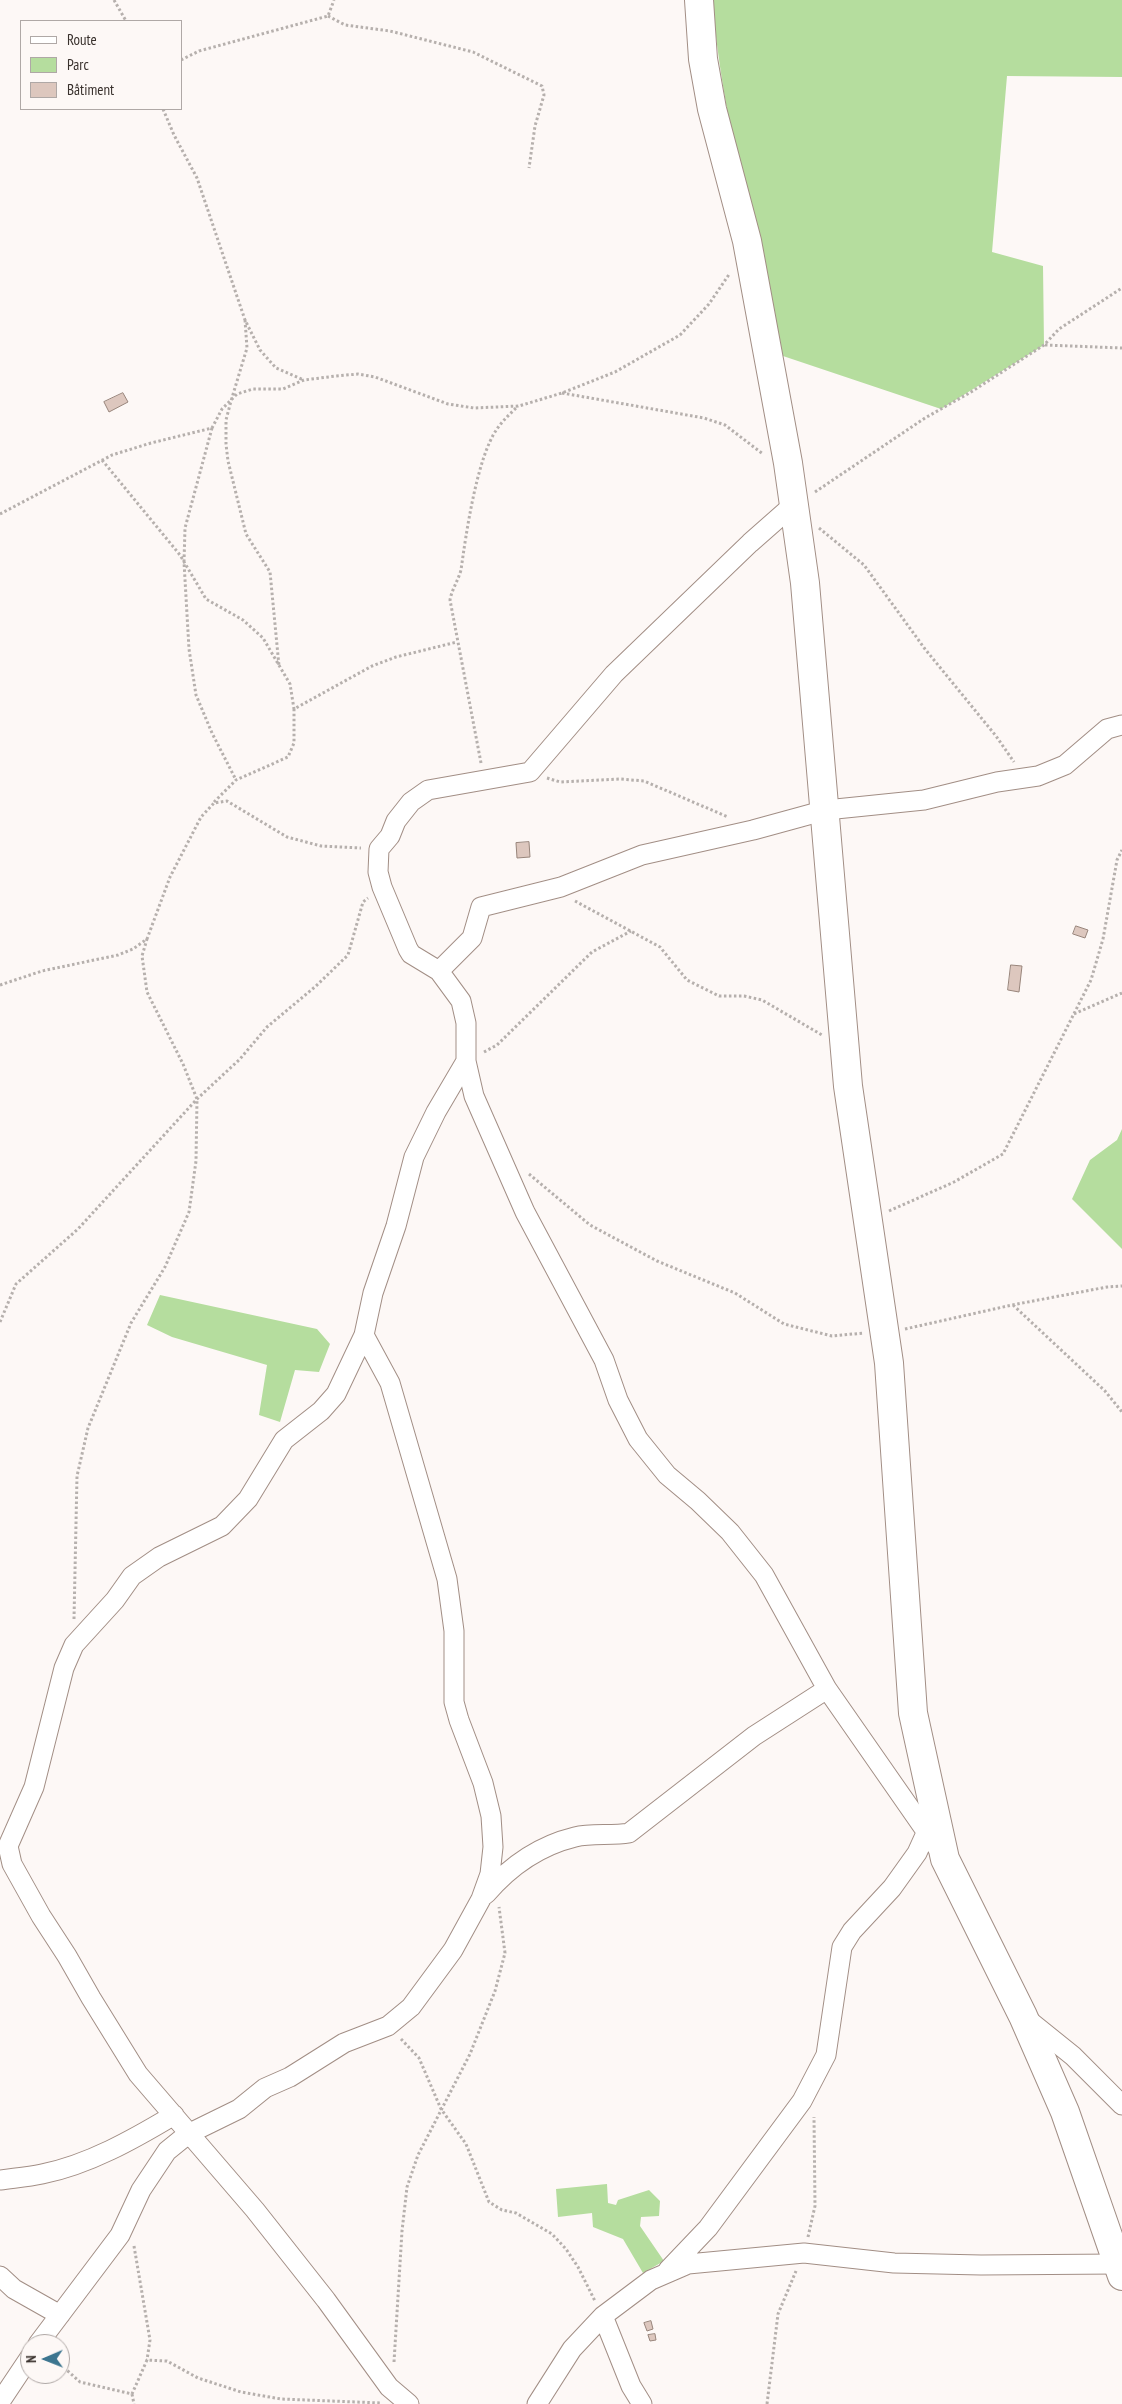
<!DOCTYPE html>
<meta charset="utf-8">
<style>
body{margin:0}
#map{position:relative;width:1122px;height:2404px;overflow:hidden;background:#fdf8f6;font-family:"PT Sans Narrow",sans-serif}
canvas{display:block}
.legend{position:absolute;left:20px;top:20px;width:162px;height:90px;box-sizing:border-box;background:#fdf8f6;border:1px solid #afa8a6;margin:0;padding:6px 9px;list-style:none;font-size:15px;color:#39312d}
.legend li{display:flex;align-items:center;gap:10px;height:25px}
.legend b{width:25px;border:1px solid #afa8a6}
.north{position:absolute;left:20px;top:2334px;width:50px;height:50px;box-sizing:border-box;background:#fdf8f6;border:1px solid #afa8a6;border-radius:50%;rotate:269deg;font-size:14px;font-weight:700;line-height:20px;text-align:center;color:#39312d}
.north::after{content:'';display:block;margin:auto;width:18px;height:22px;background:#3c758f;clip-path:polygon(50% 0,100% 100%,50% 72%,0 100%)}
</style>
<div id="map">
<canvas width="1122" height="2404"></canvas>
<ul class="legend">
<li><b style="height:6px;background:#fff"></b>Route</li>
<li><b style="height:14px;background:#b5dd9e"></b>Parc</li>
<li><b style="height:14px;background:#ddc7be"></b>Bâtiment</li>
</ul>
<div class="north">N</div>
</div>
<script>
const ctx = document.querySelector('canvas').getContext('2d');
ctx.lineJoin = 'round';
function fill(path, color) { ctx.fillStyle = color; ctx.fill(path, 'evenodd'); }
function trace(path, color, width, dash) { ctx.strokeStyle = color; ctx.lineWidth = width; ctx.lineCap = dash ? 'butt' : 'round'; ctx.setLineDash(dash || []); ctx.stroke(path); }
const green = new Path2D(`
 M 712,0 L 1122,0 L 1122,77 L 1007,76 L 992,252 L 1043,266 L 1044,345 L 941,409 L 780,355 C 754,237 723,120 712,0 Z
 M 1122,1129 L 1122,1249 L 1072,1199 L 1090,1160 L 1117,1140 Z
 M 160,1295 L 317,1329 L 330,1344 L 319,1372 L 295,1370 L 280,1422 L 259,1415 L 267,1365 L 172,1337 L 147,1325 Z
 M 607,2184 L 608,2203 L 616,2205 L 618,2200 L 649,2190 L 660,2201 L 659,2216 L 641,2217 L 640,2226 L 664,2261 L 643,2273 L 623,2239 L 593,2227 L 592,2213 L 558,2217 L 556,2189 Z`);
const building = new Path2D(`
 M 123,393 L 128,402 L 109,412 L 104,402 Z
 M 529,842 L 530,857 L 517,858 L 516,843 Z
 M 1076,926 L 1088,930 L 1085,938 L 1073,934 Z
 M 1011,965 L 1022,966 L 1019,992 L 1008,990 Z
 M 651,2321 L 653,2329 L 647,2331 L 644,2323 Z
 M 655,2334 L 656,2340 L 650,2341 L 648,2335 Z`);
const path = new Path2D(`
 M 114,0 L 126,21
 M 328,16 L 345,25 L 390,31 L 473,52 L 542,86 L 544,95 L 535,126 L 529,168
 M 181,60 L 199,51 L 328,16 L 334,0
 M 163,109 L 174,135 L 197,178 L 245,320 L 260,350 L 276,368 L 304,380
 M 245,320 L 247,348 L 231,401 L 226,420 L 226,444 L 228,461 L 246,534 L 270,572 L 279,666
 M 1045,345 L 1122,348
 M 562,393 L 704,418 L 725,425 L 763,454
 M 212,428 L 185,528 L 184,562 L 189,649 L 196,695 L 212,733 L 236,780
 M 102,460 L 180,555 L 206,599 L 243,620 L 263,638 L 290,684 L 294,709
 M 815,492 L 925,418 L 971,392 L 1044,345 L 1059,329 L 1122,288
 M 0,514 L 112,455 L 151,443 L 212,428 L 222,409 L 237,394 L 253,389 L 283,389 L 304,380 L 336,376 L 358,374 L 375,377 L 448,404 L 474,408 L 519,406 L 562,393 L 615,372 L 680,335 L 709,304 L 730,273
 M 819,528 L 864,565 L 925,649 L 996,736 L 1014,762
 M 481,763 L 450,600 C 452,589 458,581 461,570 C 466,534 477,457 497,429 C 503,420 511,413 518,406
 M 547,778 L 560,782 L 620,779 L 644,781 L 728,817
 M 214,802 L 236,780 L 288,757 L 294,743 L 294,709 L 372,666 L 396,657 L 457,642
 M 575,901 L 660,947 L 687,980 L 719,996 L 744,996 L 762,1000 L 822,1035
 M 0,985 L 42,971 L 118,955 L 133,949 L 147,939 L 170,877 L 201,817 L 214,803 L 227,801 L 287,837 L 321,846 L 361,848
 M 1074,1014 L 1122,993
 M 484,1052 L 497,1045 L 592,952 L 631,931
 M 529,1174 L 590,1225 L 657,1261 L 735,1293 L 784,1324 L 832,1336 L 864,1333
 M 889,1211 L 954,1182 L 1003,1154 L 1091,980 L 1103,939 L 1117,860 L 1122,850
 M 1013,1305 L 1105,1391 L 1122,1412
 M 0,1322 L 16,1284 L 78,1229 L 197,1099 L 240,1059 L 267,1027 L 316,986 L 348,955 L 363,902 L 368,898
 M 905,1329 L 1012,1305 L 1107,1287 L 1122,1286
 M 74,1619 L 77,1476 L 88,1428 L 131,1323 L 165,1267 L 189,1212 L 196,1161 L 197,1099 L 183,1064 L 147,992 L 142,956 L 147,939
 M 401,2039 L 419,2058 L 441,2109 L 466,2144 L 489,2202 L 502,2210 L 516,2213 L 552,2234 L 566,2249 L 578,2267 L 595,2301
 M 808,2237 L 815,2206 L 814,2117
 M 134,2246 L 150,2340 L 147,2360
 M 394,2362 L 402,2231 L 407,2187 L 418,2155 L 470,2054 L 495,1991 L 505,1953 L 499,1907
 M 60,2364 L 80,2382 L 132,2394 L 147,2360 L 167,2361 L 198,2378 L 241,2392 L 281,2399 L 381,2403
 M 132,2394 L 134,2404
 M 767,2404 L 778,2314 L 796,2271`);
const street = new Path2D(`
 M 792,506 L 750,543 L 614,674 L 530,772 L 428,790 L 411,802 L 396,821 L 390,836 L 379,849 L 378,872 L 382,887 L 408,949 L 411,954 L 439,971 L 461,1001 L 466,1023 L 466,1061 L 474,1096 L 525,1212 L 604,1360 L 618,1400 L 638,1439 L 667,1475 L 698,1501 L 730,1532 L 764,1575 L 827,1689 L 937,1847
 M 439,971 L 472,938 L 481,907 L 561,887 L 642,855 L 753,830 L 826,810 L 924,800 L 997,782 L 1038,776 L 1065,765 L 1107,729 L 1122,725
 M 364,1335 L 336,1394 L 321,1411 L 284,1440 L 248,1499 L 222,1526 L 159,1557 L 132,1576 L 115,1600 L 74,1645 L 64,1668 L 34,1787 L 8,1846 L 12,1864 L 41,1916 L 67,1956 L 91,1998 L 138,2074 L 255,2210 L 326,2300 L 389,2387 L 409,2404
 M 486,1894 C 510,1866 538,1846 575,1837 C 591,1833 612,1836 629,1833 L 754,1736 L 827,1689
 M 1027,2019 L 1073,2056 L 1122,2105
 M 0,2180 C 14,2178 28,2177 42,2174 C 88,2165 134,2139 174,2115
 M 668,2270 L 708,2228 L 802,2101 L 826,2055 L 842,1947 L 852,1931 L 892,1888 L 917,1853 L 927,1831 L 928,1823
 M 0,2276 L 14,2289 L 60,2315
 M 603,2316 L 631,2386 L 642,2404
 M 38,2344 L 120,2235 L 141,2190 L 167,2151 L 188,2134 L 239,2109 L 265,2088 L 290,2077 L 344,2043 L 388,2026 L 411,2007 L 453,1950 L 481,1899 L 490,1874 L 493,1847 L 491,1816 L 483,1783 L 459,1720 L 454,1702 L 454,1631 L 447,1579 L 390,1383 L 364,1335 L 373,1293 L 396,1226 L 414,1157 L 436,1112 L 466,1061
 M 0,2402 L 30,2357
 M 537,2404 L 572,2349 L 603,2316 L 651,2280 L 688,2264 L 804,2253 L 894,2263 L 981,2265 L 1118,2264`);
const secondary = new Path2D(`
 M 699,0 L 703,59 L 712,109 L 747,241 L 788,463 L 805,583 L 848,1086 L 889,1363 L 913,1713 L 945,1859 L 1023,2016 L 1065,2112 L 1122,2276`);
fill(green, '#b5dd9e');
fill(building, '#ddc7be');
trace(building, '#98857b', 1);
trace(street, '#a28e85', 21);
trace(secondary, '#a28e85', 30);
trace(path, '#b6b0ad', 3, [2.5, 2.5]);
trace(street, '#fff', 19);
trace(secondary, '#fff', 28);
</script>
